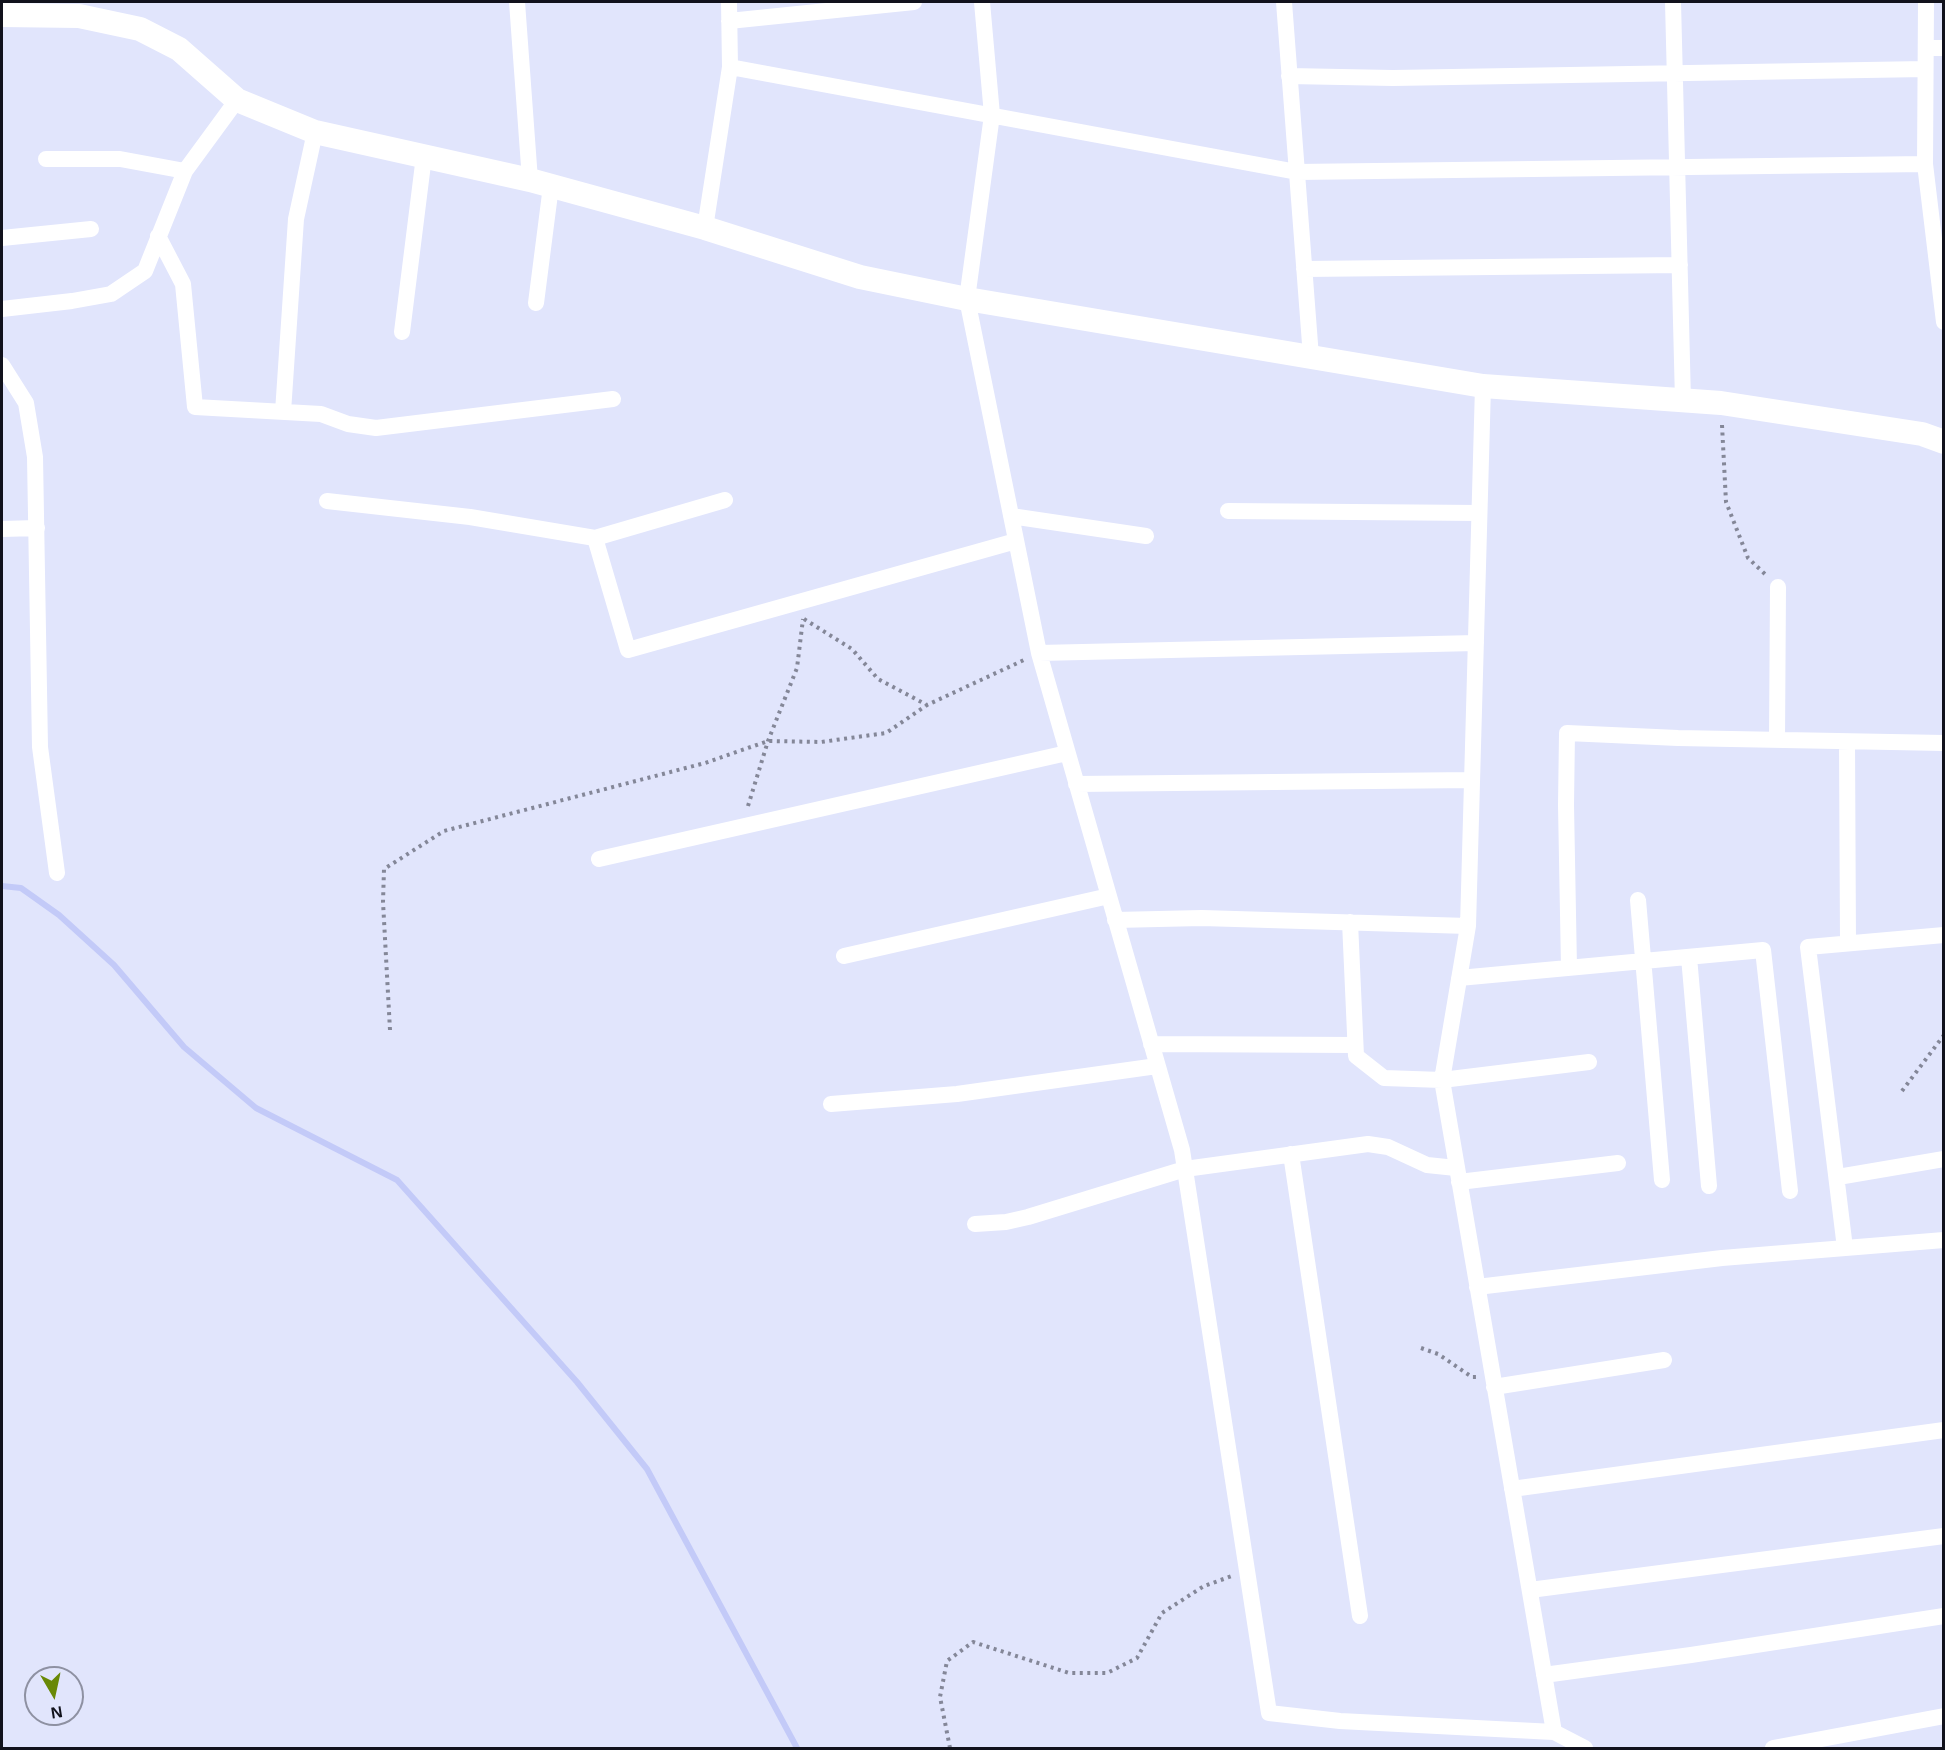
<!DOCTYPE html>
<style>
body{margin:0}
#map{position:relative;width:1945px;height:1750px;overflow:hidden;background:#e1e5fc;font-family:Arial,sans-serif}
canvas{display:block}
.frame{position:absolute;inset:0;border:3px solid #11121c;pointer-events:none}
.north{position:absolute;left:24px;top:1666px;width:60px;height:60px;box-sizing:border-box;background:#e1e5fc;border:2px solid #8e91a2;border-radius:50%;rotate:171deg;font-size:16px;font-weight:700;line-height:24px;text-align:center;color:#11121c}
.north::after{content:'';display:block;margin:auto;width:21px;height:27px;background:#698906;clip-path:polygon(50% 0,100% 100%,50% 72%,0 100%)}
</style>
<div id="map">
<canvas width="1945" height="1750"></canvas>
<div class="frame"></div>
<div class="north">N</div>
</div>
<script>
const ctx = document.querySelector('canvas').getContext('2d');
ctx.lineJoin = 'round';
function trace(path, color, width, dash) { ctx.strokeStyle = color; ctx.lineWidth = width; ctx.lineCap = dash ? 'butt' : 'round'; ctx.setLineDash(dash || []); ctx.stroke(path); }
const stream = new Path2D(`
 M 2,886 L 21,888 L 59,915 L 114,965 L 184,1047 L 256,1108 L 397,1180 L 577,1382 L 647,1469 L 797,1748`);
const path = new Path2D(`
 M 1722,425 L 1726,502 L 1748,558 L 1767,576
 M 804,619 L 852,649 L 878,679 L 927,705 L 1024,660
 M 748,806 L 768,741 L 797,668 L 803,619
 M 390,1030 L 383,902 L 384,869 L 444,831 L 705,763 L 768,741 L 821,742 L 886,733 L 927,705
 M 1902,1091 L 1944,1035
 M 1421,1348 L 1438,1354 L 1472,1377 L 1477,1377
 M 950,1748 L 940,1697 L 947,1661 L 973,1642 L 1069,1673 L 1107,1673 L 1137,1658 L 1162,1613 L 1204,1586 L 1232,1576`);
const street = new Path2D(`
 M 517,2 L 530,180
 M 982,2 L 992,115 L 967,299 L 1039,653 L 1182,1150 L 1269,1713 L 1340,1721 L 1554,1732 L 1585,1748
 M 1284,2 L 1311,357
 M 1673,2 L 1683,401
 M 1926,2 L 1925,164 L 1944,322
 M 729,21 L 914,2
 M 1926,48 L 1944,48
 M 730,67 L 1297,172 L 1925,164
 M 1289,76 L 1393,78 L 1925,69
 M 46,159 L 120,159 L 185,171
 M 705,228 L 730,67 L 729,2
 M 158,236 L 183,284 L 195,407 L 321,414 L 348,424 L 376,428 L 613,399
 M 2,238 L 91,229
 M 1304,269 L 1680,265
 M 536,303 L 551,186
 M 2,309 L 72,301 L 111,294 L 145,271 L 185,171 L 237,100
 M 402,332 L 424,156
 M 2,365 L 26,403 L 35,457 L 40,747 L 57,873
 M 1483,386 L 1468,926 L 1442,1080 L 1554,1732
 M 283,412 L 296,219 L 315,132
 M 327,501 L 470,517 L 595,538 L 725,500
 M 1228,511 L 1479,513
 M 1011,516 L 1146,536
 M 2,529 L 37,528
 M 595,538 L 628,650 L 1016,541
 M 1039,653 L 1476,643
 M 1777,740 L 1778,587
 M 1847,742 L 1848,943
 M 1076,784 L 1472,780
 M 599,859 L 1067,753
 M 1638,900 L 1662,1180
 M 1115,920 L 1202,918 L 1468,926
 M 1350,922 L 1356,1056 L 1384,1078 L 1442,1080 L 1589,1062
 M 844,956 L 1109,896
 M 1689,957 L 1709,1186
 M 1569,968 L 1566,805 L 1567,733 L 1678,738 L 1944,743
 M 1459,978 L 1763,950 L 1790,1191
 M 1151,1044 L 1355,1045
 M 831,1104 L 957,1094 L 1157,1066
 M 1291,1154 L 1360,1616
 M 1838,1177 L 1944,1159
 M 1459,1182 L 1618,1163
 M 975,1224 L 1006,1222 L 1028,1217 L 1185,1169 L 1368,1144 L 1388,1147 L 1427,1165 L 1456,1168
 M 1845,1248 L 1808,947 L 1944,935
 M 1477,1287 L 1722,1258 L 1944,1240
 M 1494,1387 L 1664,1360
 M 1512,1489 L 1944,1430
 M 1530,1590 L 1944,1536
 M 1544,1675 L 1691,1655 L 1944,1616
 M 1773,1748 L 1944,1716`);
const secondary = new Path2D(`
 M 2,15 L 79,16 L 140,29 L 179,49 L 237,100 L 315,132 L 530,180 L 705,228 L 860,277 L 967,299 L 1483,386 L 1721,403 L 1922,434 L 1944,442`);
trace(stream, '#c3caf8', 6);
trace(path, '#848798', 4, [3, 4.5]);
trace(street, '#fff', 16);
trace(secondary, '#fff', 24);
</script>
